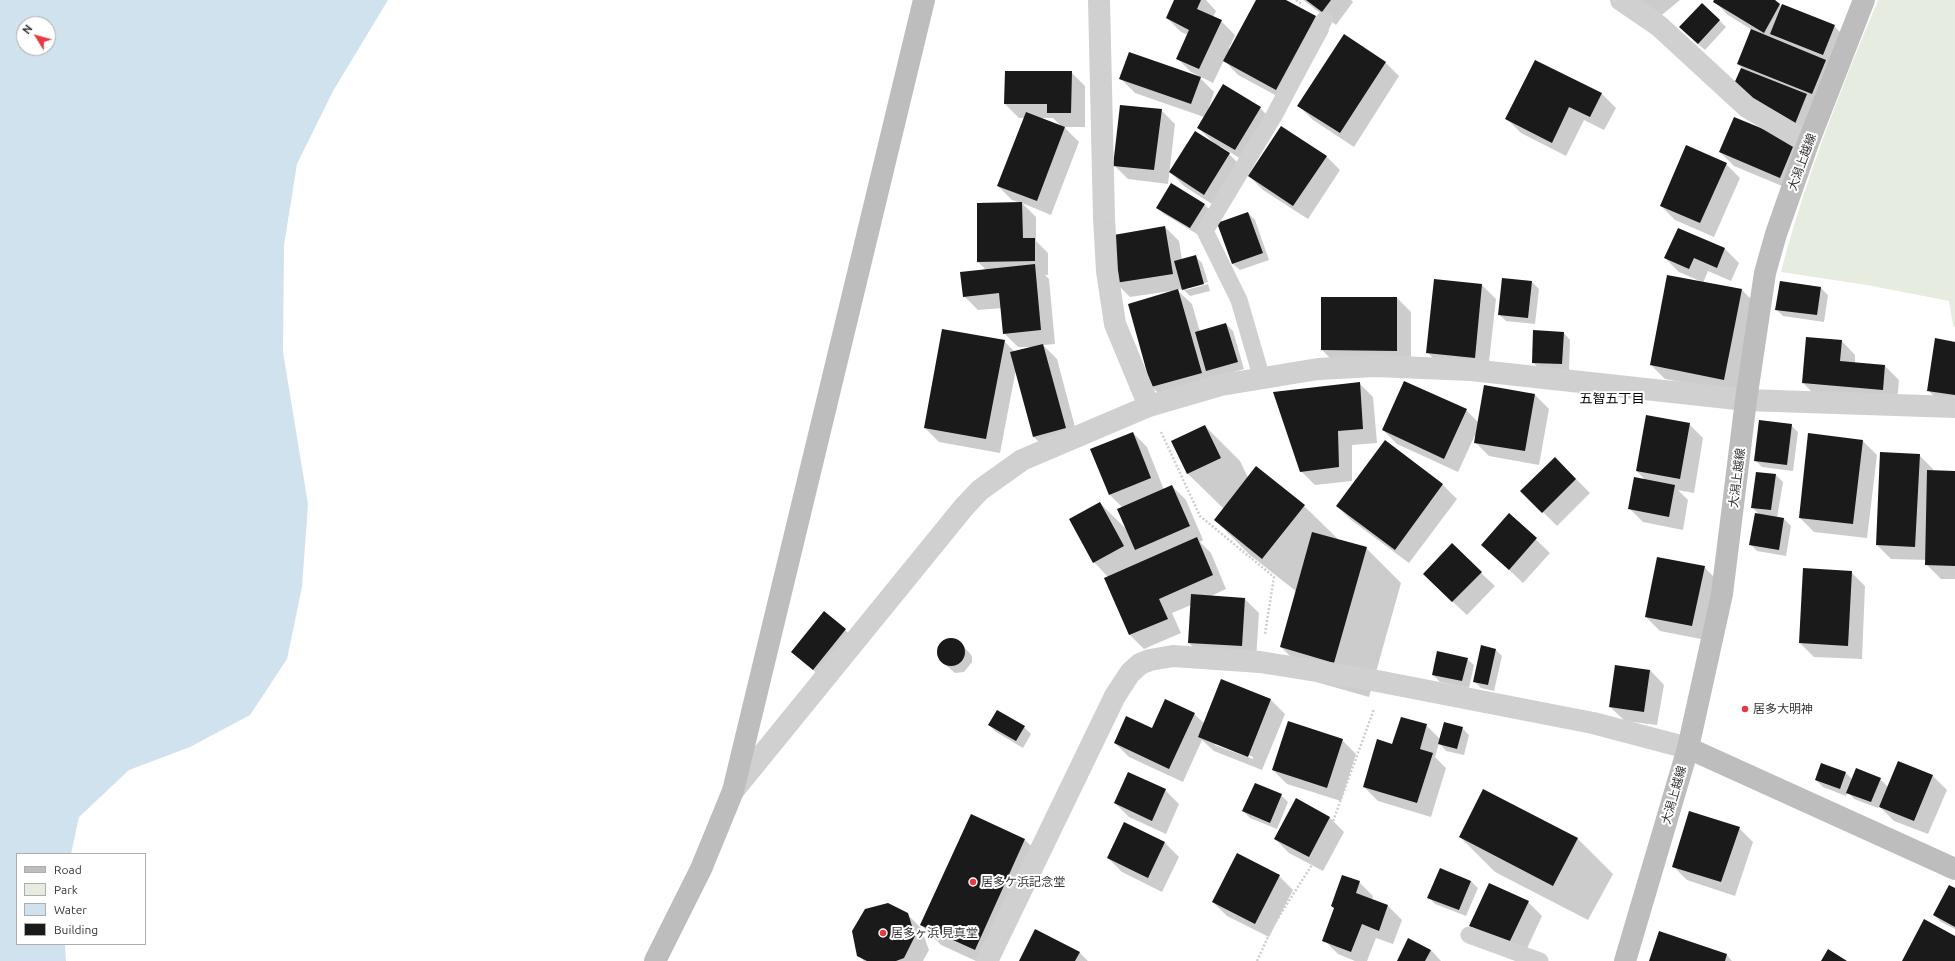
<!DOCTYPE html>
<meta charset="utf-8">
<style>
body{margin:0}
#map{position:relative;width:1955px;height:961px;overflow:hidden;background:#fff;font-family:Ubuntu,sans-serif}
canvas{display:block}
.legend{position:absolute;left:16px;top:853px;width:130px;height:92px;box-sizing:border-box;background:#fff;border:1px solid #adadad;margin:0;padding:5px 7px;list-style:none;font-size:12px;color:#333}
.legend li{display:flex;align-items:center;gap:8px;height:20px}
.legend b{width:20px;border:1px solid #adadad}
.north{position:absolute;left:16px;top:16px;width:40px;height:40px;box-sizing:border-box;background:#fff;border:1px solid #adadad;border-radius:50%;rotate:307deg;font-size:11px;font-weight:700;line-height:16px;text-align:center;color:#333}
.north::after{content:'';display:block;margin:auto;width:14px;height:18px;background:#e63946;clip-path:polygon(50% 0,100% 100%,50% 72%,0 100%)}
</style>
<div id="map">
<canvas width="1955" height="961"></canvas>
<ul class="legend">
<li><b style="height:5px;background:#bdbdbd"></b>Road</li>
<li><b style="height:11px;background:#e6ecdf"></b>Park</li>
<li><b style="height:11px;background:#cfe2ee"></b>Water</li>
<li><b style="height:11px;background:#1a1a1a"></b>Building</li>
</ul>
<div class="north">N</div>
</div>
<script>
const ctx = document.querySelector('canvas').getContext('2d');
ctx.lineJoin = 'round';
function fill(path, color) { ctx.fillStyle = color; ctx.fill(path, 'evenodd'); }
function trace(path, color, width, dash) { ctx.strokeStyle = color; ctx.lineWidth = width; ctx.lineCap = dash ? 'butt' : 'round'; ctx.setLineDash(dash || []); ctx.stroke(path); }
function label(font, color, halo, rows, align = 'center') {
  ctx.font = font + ' Ubuntu,"Noto Sans JP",sans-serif'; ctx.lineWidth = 4; ctx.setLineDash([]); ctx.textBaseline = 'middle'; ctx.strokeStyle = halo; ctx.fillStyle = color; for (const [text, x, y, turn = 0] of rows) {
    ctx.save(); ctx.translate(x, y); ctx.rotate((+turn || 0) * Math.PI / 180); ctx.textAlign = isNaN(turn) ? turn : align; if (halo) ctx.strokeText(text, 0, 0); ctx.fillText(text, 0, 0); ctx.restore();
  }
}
const green = new Path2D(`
 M 1878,0 L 1955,0 L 1955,327 L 1953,326 L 1949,301 L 1867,285 L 1781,272 C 1805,179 1841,89 1878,0 Z`);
const water = new Path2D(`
 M 0,0 L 388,0 L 333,91 L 297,164 L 284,245 L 283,352 L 308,504 L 302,587 L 287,659 L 250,715 L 190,747 L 129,770 L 79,817 L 71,854 L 17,854 L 17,944 L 65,944 L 66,961 L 0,961 ZM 24,24 L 48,24 L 48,48 L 24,48 Z`);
const shadow = new Path2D(`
 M 1176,0 L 1206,0 L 1216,11 L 1213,17 L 1221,21 L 1235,35 L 1229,48 L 1231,49 L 1257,0 L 1284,0 L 1315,17 L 1329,31 L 1290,103 L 1238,75 L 1224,60 L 1213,83 L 1191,72 L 1177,58 L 1188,35 L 1181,32 L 1167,18 Z
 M 1303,0 L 1351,0 L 1353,2 L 1336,25 Z
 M 1639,0 L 1680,0 L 1657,19 Z
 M 1715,0 L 1774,0 L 1782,7 L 1834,26 L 1848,40 L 1809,137 L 1734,85 L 1742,68 L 1738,64 L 1752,30 L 1728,15 L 1714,1 Z
 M 1719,20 L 1726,27 L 1705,50 L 1687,34 Z
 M 1535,61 L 1602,94 L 1616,108 L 1604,130 L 1584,120 L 1566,156 L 1521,133 L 1507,119 Z
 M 1385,62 L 1399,76 L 1354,147 L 1313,120 L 1299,106 Z
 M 1071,72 L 1085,86 L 1085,127 L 1064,127 L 1079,142 L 1051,215 L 1022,203 L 1036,217 L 1036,241 L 1048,253 L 1048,275 L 1045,275 L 1049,279 L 1055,344 L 1043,345 L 1057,359 L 1079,442 L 1048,451 L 1034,437 L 1016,369 L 1000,453 L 939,442 L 925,428 L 1004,341 L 1015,352 L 1035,347 L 1018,347 L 1004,333 L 1002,308 L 978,310 L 964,296 L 986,270 L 978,262 L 978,204 L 1021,203 L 1012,200 L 998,186 L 1025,118 L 1019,118 L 1005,104 ZM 1040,118 L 1053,118 L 1061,126 Z
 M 1199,77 L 1214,92 L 1208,110 L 1260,108 L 1274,122 L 1249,164 L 1220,146 L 1219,148 L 1229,154 L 1243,168 L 1218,208 L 1184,186 L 1170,172 L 1215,144 L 1198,128 L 1204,117 L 1135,93 L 1121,79 Z
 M 1161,110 L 1175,124 L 1168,184 L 1128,179 L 1114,165 Z
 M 1795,143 L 1809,157 L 1794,191 L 1734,166 L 1720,152 Z
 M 1326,156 L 1340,170 L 1308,219 L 1263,190 L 1249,176 Z
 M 1726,164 L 1740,178 L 1714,237 L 1675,220 L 1661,206 Z
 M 1204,204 L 1211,211 L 1197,234 L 1164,214 L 1158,208 Z
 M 1248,213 L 1255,220 L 1269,260 L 1240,270 L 1233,264 Z
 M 1165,227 L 1179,241 L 1182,260 L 1195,256 L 1202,263 L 1208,282 L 1186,288 L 1186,290 L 1208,284 L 1210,291 L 1190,296 L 1183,289 L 1177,290 L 1192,304 L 1200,332 L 1226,324 L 1233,331 L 1244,369 L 1213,378 L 1166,401 L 1152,387 L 1171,291 L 1130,297 L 1116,283 Z
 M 1678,229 L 1725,249 L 1739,263 L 1731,281 L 1708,271 L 1703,283 L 1742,290 L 1756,304 L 1738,393 L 1665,379 L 1651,365 L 1702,282 L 1679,272 L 1665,258 Z
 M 1532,282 L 1539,289 L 1535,324 L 1506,321 L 1499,314 Z
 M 1780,282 L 1821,288 L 1828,295 L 1824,322 L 1783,316 L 1776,309 Z
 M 1482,285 L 1496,299 L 1488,371 L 1441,366 L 1427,352 Z
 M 1322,298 L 1397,298 L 1411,312 L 1411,364 L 1336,364 L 1322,350 Z
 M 1564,333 L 1570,340 L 1569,370 L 1539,369 L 1533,362 Z
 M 1841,340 L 1855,355 L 1855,364 L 1885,366 L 1899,380 L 1897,403 L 1817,397 L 1803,383 Z
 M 1955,343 L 1955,406 L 1942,404 L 1928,390 Z
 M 1359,383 L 1373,397 L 1377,443 L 1352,445 L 1352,481 L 1315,485 L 1301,471 Z
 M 1535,395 L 1549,409 L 1539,465 L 1489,456 L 1475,442 L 1475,435 L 1458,472 L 1397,444 L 1383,430 L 1466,410 L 1478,422 Z
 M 1689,424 L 1703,438 L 1694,493 L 1678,490 L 1688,500 L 1683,530 L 1643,522 L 1629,508 L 1646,481 L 1637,471 Z
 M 1791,425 L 1798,432 L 1793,471 L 1762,467 L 1755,460 Z
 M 1205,426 L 1240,461 L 1248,478 L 1304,506 L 1339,540 L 1366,548 L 1401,583 L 1369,697 L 1316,682 L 1281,647 L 1297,592 L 1250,555 L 1215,520 L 1224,509 L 1188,474 L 1172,442 Z
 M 1133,433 L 1147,447 L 1164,490 L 1172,486 L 1186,500 L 1203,540 L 1200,542 L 1211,553 L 1226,589 L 1211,596 L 1245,599 L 1259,613 L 1256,660 L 1203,657 L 1189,643 L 1191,605 L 1172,613 L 1181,633 L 1144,649 L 1130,635 L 1106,578 L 1108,577 L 1094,562 L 1100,503 L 1128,531 L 1123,508 L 1110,495 Z
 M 1863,441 L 1877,455 L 1867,538 L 1814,532 L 1800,518 Z
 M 1385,442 L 1443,485 L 1457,499 L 1409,563 L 1351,520 L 1337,506 Z
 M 1919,455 L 1933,469 L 1933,471 L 1955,472 L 1955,579 L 1941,579 L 1927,565 L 1927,560 L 1891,559 L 1877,545 Z
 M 1555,458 L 1590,493 L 1557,526 L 1522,491 Z
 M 1776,475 L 1783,482 L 1777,518 L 1784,519 L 1791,526 L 1786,556 L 1757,551 L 1750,544 L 1760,515 L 1752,507 Z
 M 1509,514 L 1550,553 L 1523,583 L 1482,544 Z
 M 1704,567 L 1718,581 L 1706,640 L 1660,631 L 1646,617 Z
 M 1851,572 L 1865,586 L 1862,659 L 1814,657 L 1800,643 Z
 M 1481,573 L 1495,586 L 1467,615 L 1438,588 Z
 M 845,630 L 859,643 L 828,683 L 792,652 Z
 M 952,639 L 958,640 L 972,656 L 972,662 L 964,672 L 955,673 L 940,660 L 938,655 L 939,648 L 947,640 Z
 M 1496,650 L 1502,656 L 1494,691 L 1481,688 L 1474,681 Z
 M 1467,659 L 1474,665 L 1469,688 L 1440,682 L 1433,675 Z
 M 1650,670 L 1664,685 L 1657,725 L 1625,721 L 1610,707 Z
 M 1222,681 L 1271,700 L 1285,714 L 1262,770 L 1214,751 L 1202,740 L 1183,782 L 1129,757 L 1115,743 L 1194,714 L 1205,724 ZM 1215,742 L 1253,757 L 1253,759 L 1215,745 Z
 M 989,725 L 1024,727 L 1031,734 L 1023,748 L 996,732 Z
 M 1426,725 L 1441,740 L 1462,728 L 1469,735 L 1464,755 L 1446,751 L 1439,743 L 1435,757 L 1446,768 L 1431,817 L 1378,801 L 1364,787 L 1393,745 Z
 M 1342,740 L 1356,754 L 1341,801 L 1287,784 L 1273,770 Z
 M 1846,773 L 1853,780 L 1880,779 L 1888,787 L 1933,776 L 1947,790 L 1928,834 L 1894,821 L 1879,806 L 1878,808 L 1854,799 L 1848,792 L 1846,796 L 1823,787 L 1816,780 Z
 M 1165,790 L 1179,804 L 1166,834 L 1129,817 L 1115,803 Z
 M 1484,791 L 1578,839 L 1613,874 L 1588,920 L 1495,872 L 1460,837 Z
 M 1281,795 L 1288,802 L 1277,829 L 1250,818 L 1243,811 Z
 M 1296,800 L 1330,818 L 1344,832 L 1323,871 L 1289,853 L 1275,839 Z
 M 1125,824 L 1165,843 L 1179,857 L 1162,892 L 1122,872 L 1108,858 Z
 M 1739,828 L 1753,842 L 1735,896 L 1687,880 L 1673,866 Z
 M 1025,840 L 1045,860 L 999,961 L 976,961 L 941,945 L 921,925 Z
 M 1279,876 L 1293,890 L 1269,937 L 1227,916 L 1213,902 Z
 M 1471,881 L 1478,888 L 1466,916 L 1435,904 L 1428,897 Z
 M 1359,882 L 1373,896 L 1372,900 L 1388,906 L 1402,920 L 1393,944 L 1376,938 L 1367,961 L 1355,961 L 1338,954 L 1324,940 Z
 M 1955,889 L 1955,929 L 1941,922 L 1934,915 Z
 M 1528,902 L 1542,916 L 1523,957 L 1485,939 Z
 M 907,914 L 921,928 L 929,950 L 923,961 L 864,961 L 858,955 Z
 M 1431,950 L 1441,961 L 1398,961 Z
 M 1079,952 L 1088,961 L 1020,961 Z
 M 1727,955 L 1732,961 L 1650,961 Z`);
const building = new Path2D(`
 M 1174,0 L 1201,0 L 1197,9 L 1222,20 L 1199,69 L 1176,59 L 1189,30 L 1166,18 Z
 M 1256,0 L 1286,0 L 1316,16 L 1276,90 L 1223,61 Z
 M 1306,0 L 1331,0 L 1322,12 Z
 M 1714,0 L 1775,0 L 1780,4 L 1764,33 L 1713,2 Z
 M 1702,3 L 1720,20 L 1698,44 L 1679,27 Z
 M 1782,4 L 1835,25 L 1823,55 L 1770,34 Z
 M 1751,29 L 1826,60 L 1812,94 L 1737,64 Z
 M 1344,34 L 1386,62 L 1340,133 L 1297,106 Z
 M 1129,52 L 1201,77 L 1191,104 L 1119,79 Z
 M 1535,60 L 1602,93 L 1590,117 L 1569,107 L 1552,143 L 1505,119 Z
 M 1741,68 L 1807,94 L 1795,124 L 1733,86 Z
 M 1005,71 L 1072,71 L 1071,113 L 1047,113 L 1047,104 L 1004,104 Z
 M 1223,84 L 1261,107 L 1235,150 L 1197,128 Z
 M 1120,105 L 1162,109 L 1154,170 L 1113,166 Z
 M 1026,112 L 1065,127 L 1037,201 L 997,186 Z
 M 1734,117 L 1795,142 L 1780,178 L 1719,152 Z
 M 1281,126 L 1327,156 L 1293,206 L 1248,176 Z
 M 1195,131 L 1230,153 L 1204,195 L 1169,172 Z
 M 1686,145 L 1727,163 L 1700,223 L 1660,206 Z
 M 1171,183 L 1205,204 L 1190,228 L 1156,208 Z
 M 1022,202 L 1023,238 L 1035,238 L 1035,261 L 977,262 L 977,203 Z
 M 1248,212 L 1263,253 L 1232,264 L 1217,223 Z
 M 1165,226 L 1173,274 L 1115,283 L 1108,236 Z
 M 1678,228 L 1725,248 L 1717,268 L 1694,258 L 1689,269 L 1664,258 Z
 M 1196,255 L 1204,284 L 1182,290 L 1174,261 Z
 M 1035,264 L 1041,330 L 1003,334 L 999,293 L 963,297 L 960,272 Z
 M 1667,275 L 1742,289 L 1724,380 L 1650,365 Z
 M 1502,278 L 1532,281 L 1528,318 L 1498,315 Z
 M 1434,279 L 1482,284 L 1475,358 L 1426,353 Z
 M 1780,281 L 1821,287 L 1817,315 L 1775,310 Z
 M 1178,289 L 1202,373 L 1151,387 L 1128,304 Z
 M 1321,297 L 1397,297 L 1397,351 L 1321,350 Z
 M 1226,323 L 1238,362 L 1206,371 L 1195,332 Z
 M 942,329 L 1005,340 L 986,439 L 924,428 Z
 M 1533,330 L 1564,332 L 1562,364 L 1532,363 Z
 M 1806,337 L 1842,340 L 1840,361 L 1885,365 L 1883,390 L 1802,383 Z
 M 1935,338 L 1955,342 L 1955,395 L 1927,391 Z
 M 1043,344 L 1066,428 L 1033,437 L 1010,352 Z
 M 1404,381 L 1467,409 L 1444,459 L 1382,430 Z
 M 1360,382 L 1363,429 L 1338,431 L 1339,467 L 1300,472 L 1273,392 Z
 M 1484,385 L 1535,394 L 1525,451 L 1474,443 Z
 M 1646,415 L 1690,423 L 1680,479 L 1636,471 Z
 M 1759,420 L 1792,424 L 1787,465 L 1754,461 Z
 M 1205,425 L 1221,458 L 1187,474 L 1171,441 Z
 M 1133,432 L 1151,478 L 1109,495 L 1090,449 Z
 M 1808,433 L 1863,440 L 1853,524 L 1799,518 Z
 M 1385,440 L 1443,484 L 1395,550 L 1336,506 Z
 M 1880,452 L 1920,454 L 1915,547 L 1876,545 Z
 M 1555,457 L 1576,479 L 1542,513 L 1520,491 Z
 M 1256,466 L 1305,505 L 1262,559 L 1214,520 Z
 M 1927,470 L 1955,471 L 1955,566 L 1925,565 Z
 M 1756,472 L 1776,474 L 1771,510 L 1751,508 Z
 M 1634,477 L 1675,485 L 1669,517 L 1628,509 Z
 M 1172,485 L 1190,526 L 1135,550 L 1117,509 Z
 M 1100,502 L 1124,546 L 1093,563 L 1069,519 Z
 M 1509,513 L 1537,538 L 1509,570 L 1481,545 Z
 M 1755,513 L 1784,518 L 1779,550 L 1749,545 Z
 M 1312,532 L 1367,547 L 1334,663 L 1280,647 Z
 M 1197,537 L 1213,575 L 1159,599 L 1168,619 L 1129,635 L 1104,578 Z
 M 1452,543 L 1482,572 L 1452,602 L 1423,574 Z
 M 1657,557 L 1705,566 L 1692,626 L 1645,617 Z
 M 1803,568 L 1852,571 L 1848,646 L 1799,643 Z
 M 1191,594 L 1245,598 L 1242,646 L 1188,643 Z
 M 824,611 L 846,629 L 813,670 L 791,652 Z
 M937 652a14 14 0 1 1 28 0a14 14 0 1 1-28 0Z
 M 1481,645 L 1496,649 L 1488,685 L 1473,682 Z
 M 1437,651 L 1468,658 L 1462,681 L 1432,675 Z
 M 1615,665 L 1650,670 L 1644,712 L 1609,707 Z
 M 1221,679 L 1271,699 L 1248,757 L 1198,737 Z
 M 1165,699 L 1195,713 L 1169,769 L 1114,743 L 1126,716 L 1152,728 Z
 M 997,710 L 1025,726 L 1016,741 L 988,725 Z
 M 1401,717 L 1427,724 L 1420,749 L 1433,753 L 1417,803 L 1363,787 L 1377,739 L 1392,744 Z
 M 1288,721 L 1343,739 L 1327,788 L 1272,770 Z
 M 1444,722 L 1463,727 L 1457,749 L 1438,744 Z
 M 1898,761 L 1933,775 L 1914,821 L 1879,807 Z
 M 1821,763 L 1846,772 L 1840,789 L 1815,780 Z
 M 1856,768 L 1881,778 L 1871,802 L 1846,793 Z
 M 1128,772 L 1166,789 L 1152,821 L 1114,803 Z
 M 1255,783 L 1282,794 L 1270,823 L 1242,811 Z
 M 1483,789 L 1578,838 L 1553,886 L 1459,837 Z
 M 1296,798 L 1330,817 L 1309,857 L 1274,839 Z
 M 1689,811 L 1740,827 L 1721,882 L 1672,867 Z
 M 971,814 L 1025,839 L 975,950 L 920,925 Z
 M 1124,822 L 1165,842 L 1148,878 L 1107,858 Z
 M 1237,853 L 1280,875 L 1255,924 L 1212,902 Z
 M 1440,868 L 1471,881 L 1459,910 L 1427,898 Z
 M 1342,875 L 1360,881 L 1356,893 L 1388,905 L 1379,931 L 1362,924 L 1351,952 L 1322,941 L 1334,908 L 1331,906 Z
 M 1489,883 L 1529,901 L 1509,943 L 1469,926 Z
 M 1949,885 L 1955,888 L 1955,927 L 1933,915 Z
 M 888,903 L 908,913 L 915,936 L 904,958 L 896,961 L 867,961 L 857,956 L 852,931 L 865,909 Z
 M 1924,919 L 1955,936 L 1955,961 L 1902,961 Z
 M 1035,929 L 1080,952 L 1075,961 L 1019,961 Z
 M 1659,931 L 1727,954 L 1725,961 L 1649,961 Z
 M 1408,938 L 1431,950 L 1425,961 L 1397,961 Z
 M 1828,949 L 1847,961 L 1821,961 Z`);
const path = new Path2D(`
 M 1296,0 L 1303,5
 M 1161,432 L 1200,516 L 1274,577 L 1265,634
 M 1257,961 L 1273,926 L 1324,846 L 1374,709`);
const lane = new Path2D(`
 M 1262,379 L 1239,300 L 1205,231 L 1275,114 L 1324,20
 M 1469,935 L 1540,961`);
const street = new Path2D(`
 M 1099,0 L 1104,218 L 1107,271 L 1115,324 L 1149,406
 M 1621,0 L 1659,26 L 1747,107 L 1808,143
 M 733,791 L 964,507 L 980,490 L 1022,460 L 1149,406 L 1221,385 L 1318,369 L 1375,366 L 1471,370 L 1746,400 L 1955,407
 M 987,961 L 1115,696 L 1130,673 L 1140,664 L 1150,660 L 1173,656 L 1260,662 L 1367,679 L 1593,723 L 1688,748`);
const secondary = new Path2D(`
 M 1688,748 L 1955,869
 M 655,961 L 701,869 L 733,791 L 924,0
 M 1625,961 L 1688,748 L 1722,594 L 1746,400 L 1765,273 L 1776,234 L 1808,143 L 1864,0`);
const markers = [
 [1745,709,4,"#e63946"],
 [973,882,4,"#e63946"],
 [883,933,4,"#e63946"]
];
const streetNames = [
 ["大潟上越線",1802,162,-70],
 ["大潟上越線",1737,478,-83],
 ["大潟上越線",1674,795,-74]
];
const poiNames = [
 ["居多大明神",1753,709],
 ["居多ケ浜記念堂",981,882],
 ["居多ヶ浜 見真堂",891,933]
];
const neighbourhoodNames = [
 ["五智五丁目",1612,399]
];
fill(green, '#e6ecdf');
fill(water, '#cfe2ee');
fill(shadow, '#0003');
fill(building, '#1a1a1a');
trace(path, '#cdcdcd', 2.5, [2, 2]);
trace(lane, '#d0d0d0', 17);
trace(street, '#d0d0d0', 22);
trace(secondary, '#bdbdbd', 22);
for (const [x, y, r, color] of markers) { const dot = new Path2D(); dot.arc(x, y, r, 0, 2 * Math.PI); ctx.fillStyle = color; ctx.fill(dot); trace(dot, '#fff', 1.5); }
label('12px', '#333', '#fff', streetNames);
label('12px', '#333', '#fff', poiNames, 'left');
label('13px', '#000', '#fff', neighbourhoodNames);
</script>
